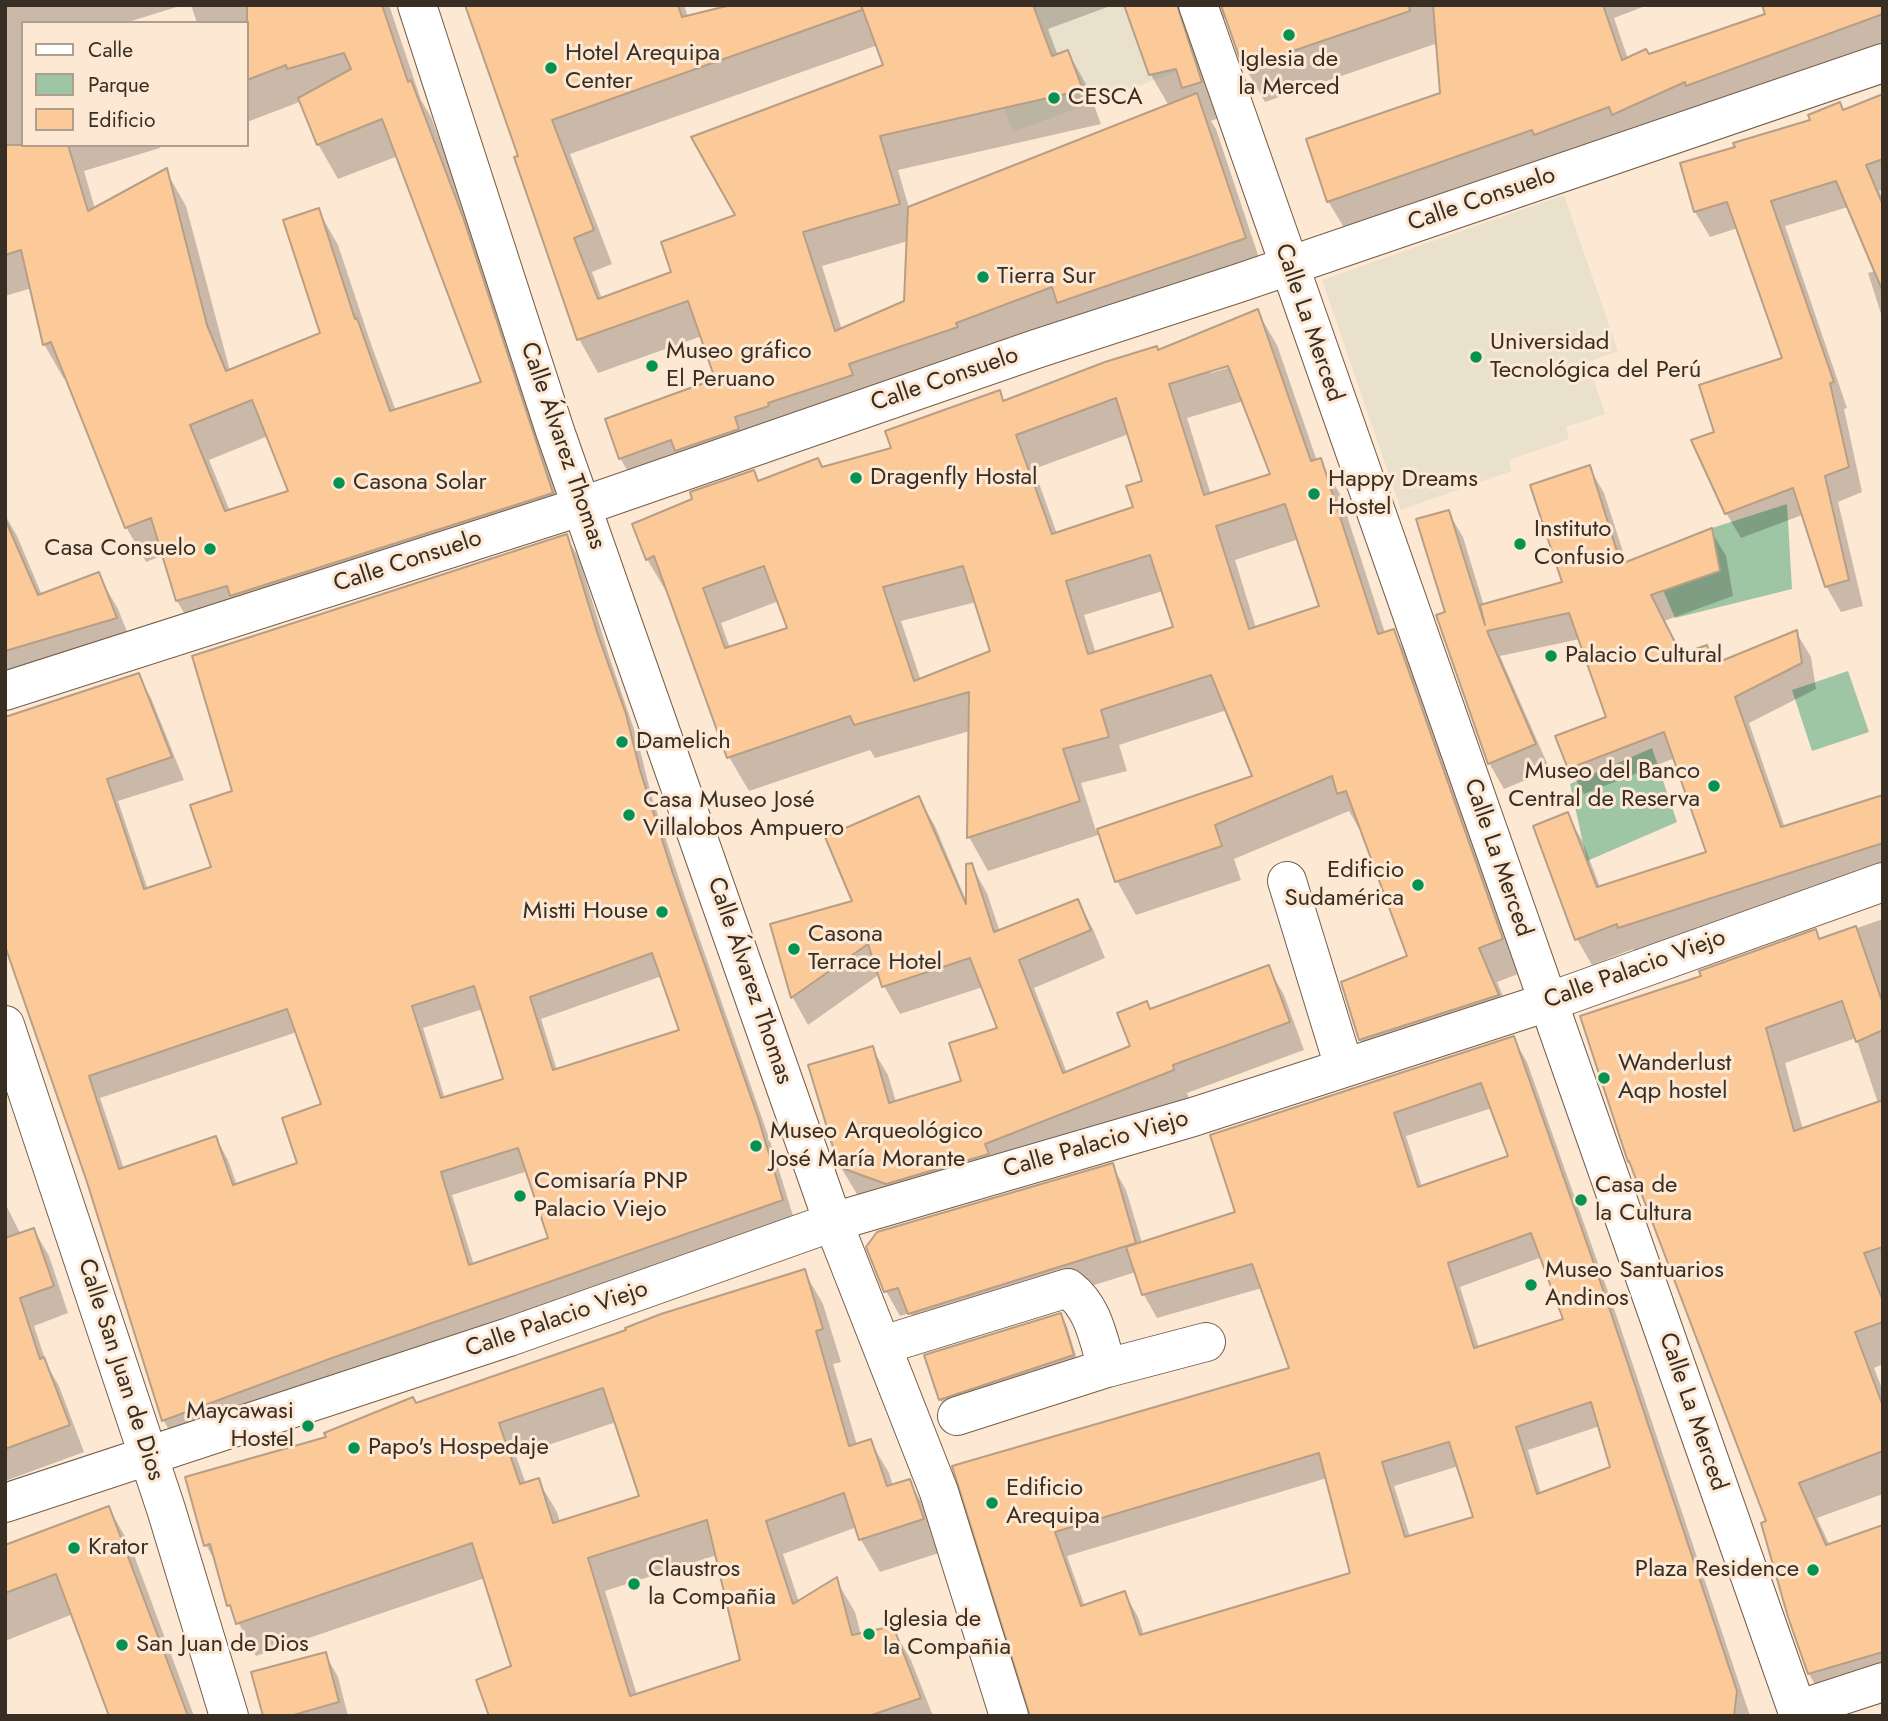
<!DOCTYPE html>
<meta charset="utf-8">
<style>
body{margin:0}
#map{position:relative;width:1888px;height:1721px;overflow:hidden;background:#fde8d4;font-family:Jost,sans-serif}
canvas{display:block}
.frame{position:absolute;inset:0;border:7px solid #382e24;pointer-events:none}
.legend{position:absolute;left:21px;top:21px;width:228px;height:126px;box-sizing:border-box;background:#fde8d4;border:2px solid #ae9e8e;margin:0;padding:9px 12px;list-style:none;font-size:21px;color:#382e24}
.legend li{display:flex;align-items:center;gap:14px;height:35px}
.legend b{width:35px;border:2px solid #ae9e8e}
</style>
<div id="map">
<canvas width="1888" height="1721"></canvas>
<div class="frame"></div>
<ul class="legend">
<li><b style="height:9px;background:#fff"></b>Calle</li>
<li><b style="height:19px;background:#9ec5a4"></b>Parque</li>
<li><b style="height:19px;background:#fcca98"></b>Edificio</li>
</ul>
</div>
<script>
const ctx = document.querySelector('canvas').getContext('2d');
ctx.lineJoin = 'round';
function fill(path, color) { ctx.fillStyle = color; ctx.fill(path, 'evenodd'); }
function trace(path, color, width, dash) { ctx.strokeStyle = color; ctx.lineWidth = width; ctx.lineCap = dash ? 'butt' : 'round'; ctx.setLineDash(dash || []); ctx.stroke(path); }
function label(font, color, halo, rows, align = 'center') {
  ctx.font = font + ' Jost,sans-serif'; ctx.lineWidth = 6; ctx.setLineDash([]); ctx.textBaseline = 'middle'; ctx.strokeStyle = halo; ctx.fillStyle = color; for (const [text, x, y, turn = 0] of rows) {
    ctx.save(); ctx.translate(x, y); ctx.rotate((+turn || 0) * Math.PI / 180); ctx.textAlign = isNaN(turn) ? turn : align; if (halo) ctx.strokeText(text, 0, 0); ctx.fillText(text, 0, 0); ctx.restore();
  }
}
const education = new Path2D(`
 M 1031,5 L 1178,5 L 1200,63 L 1013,132 L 975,26 Z
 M 1564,195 L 1618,351 L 1588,362 L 1605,414 L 1566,427 L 1569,439 L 1509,460 L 1512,471 L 1401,510 L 1322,280 Z`);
const green = new Path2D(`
 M 1787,504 L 1792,589 L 1675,618 L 1663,590 L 1720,571 L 1712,528 Z
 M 1848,671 L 1869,732 L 1812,751 L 1792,690 Z
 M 1652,748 L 1677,822 L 1587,861 L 1570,784 Z`);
const shadow = new Path2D(`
 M 5,5 L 183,5 L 125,23 L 23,23 L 23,145 L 159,145 L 160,148 L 84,171 L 95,209 L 166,171 L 186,206 L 230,371 L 323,334 L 318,210 L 338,245 L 372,347 L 396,411 L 483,383 L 398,156 L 338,179 L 318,144 L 302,101 L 247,122 L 247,23 L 197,23 L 191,5 L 389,5 L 421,100 L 431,117 L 482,254 L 572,528 L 198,636 L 177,601 L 164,555 L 146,562 L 126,527 L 67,378 L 64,379 L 44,344 L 32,288 L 5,296 ZM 268,436 L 290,493 L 230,511 L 209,460 Z
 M 466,5 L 684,5 L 688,17 L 738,5 L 1113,5 L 1048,29 L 1058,56 L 1068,52 L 1087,86 L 1101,124 L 898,170 L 909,208 L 1169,106 L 1151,75 L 1177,5 L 1648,5 L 1614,18 L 1628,59 L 1883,5 L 1883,56 L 1349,236 L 1328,201 L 1442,94 L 1438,43 L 1265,102 L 1245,67 L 1229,21 L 1223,18 L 1221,117 L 1211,121 L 1216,129 L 1264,273 L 640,492 L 620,458 L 718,380 L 702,336 L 598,373 L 579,339 L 520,157 ZM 878,45 L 886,66 L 737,216 L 674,273 L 602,299 L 592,272 L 612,264 L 570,154 ZM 908,241 L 906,302 L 842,330 L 822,266 Z
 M 1883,96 L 1883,190 L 1879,191 L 1883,200 L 1883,320 L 1868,273 L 1876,271 L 1848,207 L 1785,226 L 1847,408 L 1844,409 L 1862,492 L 1838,502 L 1863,606 L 1841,612 L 1826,586 L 1802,515 L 1741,538 L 1726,513 L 1717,434 L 1785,359 L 1738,228 L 1710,237 L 1695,212 L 1842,112 Z
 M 1257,311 L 1277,345 L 1317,461 L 1320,460 L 1340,494 L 1385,633 L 1393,631 L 1413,665 L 1521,973 L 1497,982 L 1517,1029 L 1380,1074 L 1360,1040 L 1343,983 L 1409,957 L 1361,826 L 1358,827 L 1349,811 L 1234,859 L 1241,880 L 1136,915 L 1117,881 L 1101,834 L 988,871 L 969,837 L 970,731 L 875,758 L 870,750 L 749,791 L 729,757 L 669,592 L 667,593 L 647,559 L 753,472 L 759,482 L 893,449 L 999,392 L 1005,402 L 1158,352 ZM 1236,361 L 1237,365 L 1211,373 L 1210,371 ZM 1244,401 L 1273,475 L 1211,495 L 1187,418 ZM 1129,434 L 1144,483 L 1135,508 L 1057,534 L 1034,469 ZM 1299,539 L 1321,608 L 1256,628 L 1235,560 ZM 1163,591 L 1175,628 L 1096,654 L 1084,615 ZM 779,601 L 789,629 L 730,648 L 721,623 ZM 976,602 L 993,652 L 921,681 L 901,621 ZM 1227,710 L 1254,777 L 1096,831 L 1081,783 L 1127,771 L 1119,745 Z
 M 1589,467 L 1604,493 L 1627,564 L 1711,531 L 1726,556 L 1733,596 L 1664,621 L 1682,656 L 1707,647 L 1717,665 L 1796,632 L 1811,657 L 1816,689 L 1749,723 L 1785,828 L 1883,797 L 1883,873 L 1635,952 L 1633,949 L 1592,965 L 1577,939 L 1567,815 L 1582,840 L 1600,887 L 1708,853 L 1675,758 L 1584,794 L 1569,768 L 1608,718 L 1580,639 L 1500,656 L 1550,770 L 1504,789 L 1489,763 L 1447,614 L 1448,512 L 1463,537 L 1484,606 L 1564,584 Z
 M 5,515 L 17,536 L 42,595 L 98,574 L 118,609 L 136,654 L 5,692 Z
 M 566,536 L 579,558 L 609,656 L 637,738 L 651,794 L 685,897 L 770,1141 L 795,1222 L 176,1443 L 164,1421 L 87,1178 L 5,941 L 138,676 L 151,698 L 184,780 L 118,801 L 148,890 L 213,868 L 234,792 ZM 662,976 L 682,1031 L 557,1070 L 541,1019 ZM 483,1009 L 505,1081 L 445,1099 L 423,1028 ZM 297,1032 L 324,1105 L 300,1164 L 237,1185 L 228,1160 L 216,1138 L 124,1169 L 100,1098 ZM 528,1171 L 551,1239 L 474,1265 L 452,1195 Z
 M 919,799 L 935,826 L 967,903 L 971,865 L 987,893 L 1000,932 L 1077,901 L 1093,929 L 1105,958 L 1034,988 L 1067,1073 L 1132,1047 L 1147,1003 L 1151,1010 L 1268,967 L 1284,995 L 1304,1050 L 1187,1093 L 1189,1098 L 902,1211 L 857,1194 L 840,1166 L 872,1048 L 888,1075 L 896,1102 L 963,1082 L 999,1029 L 983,987 L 900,1014 L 884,986 L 880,974 L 808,1025 L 793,998 L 772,925 L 854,902 Z
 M 1883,919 L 1883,1364 L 1874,1368 L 1883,1391 L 1883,1494 L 1817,1518 L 1830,1546 L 1883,1527 L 1883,1693 L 1829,1709 L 1809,1674 L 1789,1617 L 1769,1522 L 1703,977 L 1815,932 L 1820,941 ZM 1856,1038 L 1878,1103 L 1803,1130 L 1785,1063 Z
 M 1513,1038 L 1527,1062 L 1618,1320 L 1750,1716 L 1032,1716 L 955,1467 L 1291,1369 L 1262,1288 L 1157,1318 L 1144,1295 L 1136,1272 L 924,1338 L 910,1313 L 900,1316 L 886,1291 L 1112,1165 L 1126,1190 L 1142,1243 L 1237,1213 L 1212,1136 ZM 1492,1108 L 1510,1157 L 1422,1187 L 1406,1136 ZM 1542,1257 L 1566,1320 L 1479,1348 L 1460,1287 ZM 1600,1426 L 1613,1468 L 1541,1494 L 1528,1450 ZM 1459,1466 L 1476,1518 L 1410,1537 L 1394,1486 ZM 1327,1478 L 1352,1574 L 1144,1635 L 1138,1617 L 1125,1594 L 1085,1607 L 1067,1556 Z
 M 5,1203 L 21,1235 L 34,1230 L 49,1256 L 68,1313 L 34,1326 L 47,1365 L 59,1386 L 84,1452 L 5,1481 Z
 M 804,1271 L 823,1304 L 841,1362 L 833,1364 L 857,1445 L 870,1441 L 889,1473 L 893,1486 L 909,1481 L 928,1513 L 942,1552 L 880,1572 L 861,1540 L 857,1527 L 783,1554 L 799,1602 L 836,1580 L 855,1612 L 861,1635 L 892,1628 L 911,1660 L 933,1716 L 511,1716 L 513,1668 L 485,1578 L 256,1656 L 229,1605 L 218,1566 L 206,1545 L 328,1438 L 416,1405 ZM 616,1422 L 642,1497 L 560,1522 L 557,1512 L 538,1480 L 526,1484 L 516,1456 ZM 717,1555 L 742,1662 L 637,1695 L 605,1591 Z
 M 1061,1315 L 1067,1326 L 1079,1366 L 946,1410 L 940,1399 Z
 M 109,1508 L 131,1547 L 194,1716 L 111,1716 L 73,1614 L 5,1641 L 5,1547 Z
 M 325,1654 L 338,1677 L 348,1716 L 265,1716 Z`);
const building = new Path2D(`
 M 247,5 L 382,5 L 408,82 L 411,80 L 463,217 L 553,493 L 230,596 L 227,586 L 176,601 L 151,518 L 125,528 L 51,342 L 43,345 L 21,250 L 5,255 L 5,145 L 68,145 L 88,211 L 167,168 L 207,325 L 226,371 L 320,333 L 283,220 L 319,208 L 355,319 L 357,318 L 390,411 L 481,382 L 382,119 L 317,145 L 298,98 L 351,69 L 344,53 L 287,69 L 286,65 L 247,80 ZM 252,400 L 288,491 L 225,511 L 190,425 Z
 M 465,5 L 678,5 L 682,17 L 731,5 L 861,5 L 862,10 L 552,120 L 594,230 L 574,238 L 598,299 L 671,272 L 661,242 L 735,215 L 691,137 L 883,65 L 861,5 L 1033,5 L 1052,56 L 1068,50 L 1083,90 L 880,136 L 900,204 L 803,232 L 835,331 L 904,301 L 908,207 L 1197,93 L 1246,238 L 1057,303 L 1052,287 L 956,323 L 958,327 L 849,364 L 853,375 L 768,403 L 769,406 L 735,417 L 739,429 L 675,451 L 671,440 L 619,459 L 605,419 L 715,379 L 688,301 L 577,340 L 514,157 L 518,156 Z
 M 1124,5 L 1177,5 L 1202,82 L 1182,88 L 1176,69 L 1149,75 Z
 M 1221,5 L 1409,5 L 1410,11 L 1243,68 Z
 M 1433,5 L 1603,5 L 1622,60 L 1646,49 L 1649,54 L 1765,14 L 1762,5 L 1883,5 L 1883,14 L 1686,86 L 1685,82 L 1612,115 L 1609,107 L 1534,135 L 1532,130 L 1327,202 L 1306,139 L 1440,93 Z
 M 1883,94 L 1883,159 L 1866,165 L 1883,205 L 1883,292 L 1836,181 L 1771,201 L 1834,382 L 1830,383 L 1849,467 L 1825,476 L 1849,580 L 1825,587 L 1793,488 L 1725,514 L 1691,440 L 1714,432 L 1699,385 L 1782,358 L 1727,202 L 1694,212 L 1680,163 L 1735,147 L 1733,143 L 1810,120 L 1808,115 L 1840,102 L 1843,110 Z
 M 1258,309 L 1311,461 L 1321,458 L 1378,634 L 1394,629 L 1503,939 L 1479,948 L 1499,995 L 1359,1040 L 1341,982 L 1407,956 L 1346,791 L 1337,794 L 1332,776 L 1215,825 L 1222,846 L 1115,882 L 1097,829 L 1252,776 L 1211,675 L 1101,710 L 1109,737 L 1063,749 L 1080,801 L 967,838 L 969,692 L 854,725 L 850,716 L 727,758 L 654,556 L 646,560 L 632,524 L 692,499 L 690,492 L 754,470 L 758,481 L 818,458 L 822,467 L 891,448 L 885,431 L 1000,390 L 1003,401 L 1105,362 L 1157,346 L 1158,350 ZM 1228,366 L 1270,474 L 1204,495 L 1169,384 ZM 1116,398 L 1142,481 L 1126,486 L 1133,507 L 1052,534 L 1016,435 ZM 1285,504 L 1319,606 L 1249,629 L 1216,526 ZM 1150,555 L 1173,627 L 1088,654 L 1066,581 ZM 764,566 L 787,628 L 725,648 L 703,588 ZM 963,566 L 990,651 L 914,681 L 883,587 Z
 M 1590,465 L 1621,564 L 1712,528 L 1720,571 L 1651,595 L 1681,654 L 1707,645 L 1714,664 L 1797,630 L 1802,663 L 1735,697 L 1781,827 L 1883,795 L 1883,843 L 1618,928 L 1617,924 L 1575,940 L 1533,826 L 1568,812 L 1597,887 L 1706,852 L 1664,732 L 1568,769 L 1555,736 L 1606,717 L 1569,613 L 1487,631 L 1536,744 L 1488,764 L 1436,615 L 1445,612 L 1416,519 L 1449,510 L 1485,625 L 1480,605 L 1562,582 L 1530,485 Z
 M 5,519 L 38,595 L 99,572 L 117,618 L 5,651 Z
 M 567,534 L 597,632 L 626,714 L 640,770 L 673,874 L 758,1117 L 783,1200 L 332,1358 L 162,1421 L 86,1179 L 5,946 L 5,717 L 139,673 L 172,757 L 107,779 L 144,889 L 211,867 L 190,805 L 232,791 L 192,656 ZM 652,953 L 679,1030 L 553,1070 L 530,997 ZM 474,986 L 503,1079 L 441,1098 L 412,1006 ZM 287,1009 L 321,1104 L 282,1118 L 297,1163 L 233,1185 L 216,1136 L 119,1169 L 89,1076 ZM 518,1148 L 548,1238 L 469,1265 L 441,1172 Z
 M 919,796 L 966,904 L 966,864 L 972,863 L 994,932 L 1078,899 L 1091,930 L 1019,960 L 1063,1073 L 1130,1046 L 1117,1013 L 1147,1001 L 1150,1009 L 1269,965 L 1290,1022 L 1173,1065 L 1174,1070 L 985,1144 L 989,1154 L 886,1184 L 839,1167 L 808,1065 L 873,1046 L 889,1103 L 961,1081 L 949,1043 L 997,1028 L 970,958 L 882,987 L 868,944 L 791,998 L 770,924 L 852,901 L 825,837 Z
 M 1856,926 L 1883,1004 L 1883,1030 L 1856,1042 L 1842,1001 L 1766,1028 L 1794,1131 L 1883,1100 L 1883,1247 L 1864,1253 L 1883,1301 L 1883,1322 L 1855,1332 L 1883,1406 L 1883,1451 L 1799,1483 L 1826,1545 L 1883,1525 L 1883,1652 L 1808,1674 L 1788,1617 L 1761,1523 L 1766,1521 L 1629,1161 L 1628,1162 L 1580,1016 L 1701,976 L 1699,971 L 1816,929 L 1819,939 Z
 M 1514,1036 L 1605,1295 L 1737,1691 L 1734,1716 L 1030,1716 L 952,1466 L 1289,1368 L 1252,1264 L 1142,1295 L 1126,1247 L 1235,1212 L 1210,1135 ZM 1481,1083 L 1508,1156 L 1418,1187 L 1394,1113 ZM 1531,1233 L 1563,1319 L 1474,1348 L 1448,1263 ZM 1591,1402 L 1610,1467 L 1537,1494 L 1516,1427 ZM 1449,1442 L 1473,1517 L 1405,1537 L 1382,1462 ZM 1319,1453 L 1350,1573 L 1140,1635 L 1125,1591 L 1081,1606 L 1055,1532 Z
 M 1113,1163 L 1136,1243 L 908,1314 L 898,1288 L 884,1292 L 866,1247 L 877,1232 Z
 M 34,1228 L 54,1286 L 20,1298 L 40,1359 L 44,1357 L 70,1425 L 5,1449 L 5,1238 Z
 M 805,1269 L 823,1329 L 816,1331 L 849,1446 L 871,1439 L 887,1486 L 910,1479 L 924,1519 L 859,1540 L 844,1493 L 766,1521 L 793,1604 L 837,1577 L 852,1635 L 893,1626 L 921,1698 L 869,1716 L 489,1716 L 476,1680 L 511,1666 L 472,1543 L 236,1624 L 230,1605 L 227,1606 L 210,1544 L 204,1546 L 185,1477 L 326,1437 L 324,1433 L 413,1397 L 416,1403 L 626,1330 L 625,1328 L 661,1314 ZM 603,1388 L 639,1496 L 553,1523 L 539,1478 L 520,1484 L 499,1423 ZM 707,1520 L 740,1660 L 630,1696 L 588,1558 Z
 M 1061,1313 L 1074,1355 L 939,1400 L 924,1355 Z
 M 109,1506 L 188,1716 L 109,1716 L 56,1574 L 5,1593 L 5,1545 Z
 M 326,1652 L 339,1702 L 290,1716 L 263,1716 L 251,1672 Z`);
const minor = new Path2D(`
 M 417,5 L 555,431 L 833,1222 L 939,1492 L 1009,1716
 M 1198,5 L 1797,1710
 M 5,691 L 583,506 L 1036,349 L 1239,283 L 1883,63
 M 1287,881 L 1344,1067
 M 5,1025 L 166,1509 L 229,1716
 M 883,1345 L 1068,1288 C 1094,1308 1098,1338 1107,1368 L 957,1416
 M 1107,1368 L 1206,1342
 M 5,1503 L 509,1337 L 833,1222 L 1193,1117 L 1548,1002 L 1883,882
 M 1797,1710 L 1883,1682`);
const markers = [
 [1289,35,7,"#059251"],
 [551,68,7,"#059251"],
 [1054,98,7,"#059251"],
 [983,277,7,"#059251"],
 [1476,357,7,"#059251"],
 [652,366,7,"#059251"],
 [856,478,7,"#059251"],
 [339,483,7,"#059251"],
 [1314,494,7,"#059251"],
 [1520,544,7,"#059251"],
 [210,549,7,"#059251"],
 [1551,656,7,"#059251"],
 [622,742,7,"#059251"],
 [1714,786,7,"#059251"],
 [629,815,7,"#059251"],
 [1418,885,7,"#059251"],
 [662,912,7,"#059251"],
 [794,949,7,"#059251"],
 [1604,1078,7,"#059251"],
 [756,1146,7,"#059251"],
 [520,1196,7,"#059251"],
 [1581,1200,7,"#059251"],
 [1531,1285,7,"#059251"],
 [308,1426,7,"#059251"],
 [354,1448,7,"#059251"],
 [992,1503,7,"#059251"],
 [74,1548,7,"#059251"],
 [1813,1570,7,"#059251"],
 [634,1584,7,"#059251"],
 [869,1634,7,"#059251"],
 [122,1645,7,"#059251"]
];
const poiNames = [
 ["Hotel Arequipa",565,54],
 ["Center",565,82],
 ["Iglesia de",1289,60,"center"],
 ["la Merced",1289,88,"center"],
 ["CESCA",1068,98],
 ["Tierra Sur",997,277],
 ["Universidad",1490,343],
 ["Tecnológica del Perú",1490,371],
 ["Museo gráfico",666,352],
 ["El Peruano",666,380],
 ["Dragenfly Hostal",870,478],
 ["Happy Dreams",1328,480],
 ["Hostel",1328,508],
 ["Casona Solar",353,483],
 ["Instituto",1534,530],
 ["Confusio",1534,558],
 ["Casa Consuelo",196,549,"right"],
 ["Palacio Cultural",1565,656],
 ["Damelich",636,742],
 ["Museo del Banco",1700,772,"right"],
 ["Central de Reserva",1700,800,"right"],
 ["Casa Museo José",643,801],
 ["Villalobos Ampuero",643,829],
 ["Edificio",1404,871,"right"],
 ["Sudamérica",1404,899,"right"],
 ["Mistti House",648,912,"right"],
 ["Casona",808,935],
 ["Terrace Hotel",808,963],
 ["Wanderlust",1618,1064],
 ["Aqp hostel",1618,1092],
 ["Museo Arqueológico",770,1132],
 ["José María Morante",770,1160],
 ["Comisaría PNP",534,1182],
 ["Palacio Viejo",534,1210],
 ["Casa de",1595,1186],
 ["la Cultura",1595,1214],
 ["Museo Santuarios",1545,1271],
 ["Andinos",1545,1299],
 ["Maycawasi",294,1412,"right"],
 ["Hostel",294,1440,"right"],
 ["Papo's Hospedaje",368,1448],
 ["Edificio",1006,1489],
 ["Arequipa",1006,1517],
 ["Krator",88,1548],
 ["Claustros",648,1570],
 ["la Compañia",648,1598],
 ["Plaza Residence",1799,1570,"right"],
 ["Iglesia de",883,1620],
 ["la Compañia",883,1648],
 ["San Juan de Dios",136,1645]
];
const streetNames = [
 ["Calle Consuelo",1482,200,-19],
 ["Calle La Merced",1308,323,71],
 ["Calle Consuelo",945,380,-19],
 ["Calle Álvarez Thomas",562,446,71],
 ["Calle Consuelo",408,562,-18],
 ["Calle La Merced",1497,858,71],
 ["Calle Palacio Viejo",1635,970,-20],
 ["Calle Álvarez Thomas",749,981,71],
 ["Calle Palacio Viejo",1096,1145,-16],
 ["Calle Palacio Viejo",557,1320,-19],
 ["Calle San Juan de Dios",120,1370,72],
 ["Calle La Merced",1692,1412,71]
];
fill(education, '#eae1cc');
fill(green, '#9ec5a4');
fill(shadow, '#0003');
fill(building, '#fcca98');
trace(building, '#b79e86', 2);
trace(minor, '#755e48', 40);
trace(minor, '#fff', 38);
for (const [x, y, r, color] of markers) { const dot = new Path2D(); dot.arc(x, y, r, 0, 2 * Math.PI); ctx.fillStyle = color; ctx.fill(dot); trace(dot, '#fde8d4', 2.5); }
label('24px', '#382e24', '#fde8d4', poiNames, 'left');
label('24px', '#382e24', '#fde8d4', streetNames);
</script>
